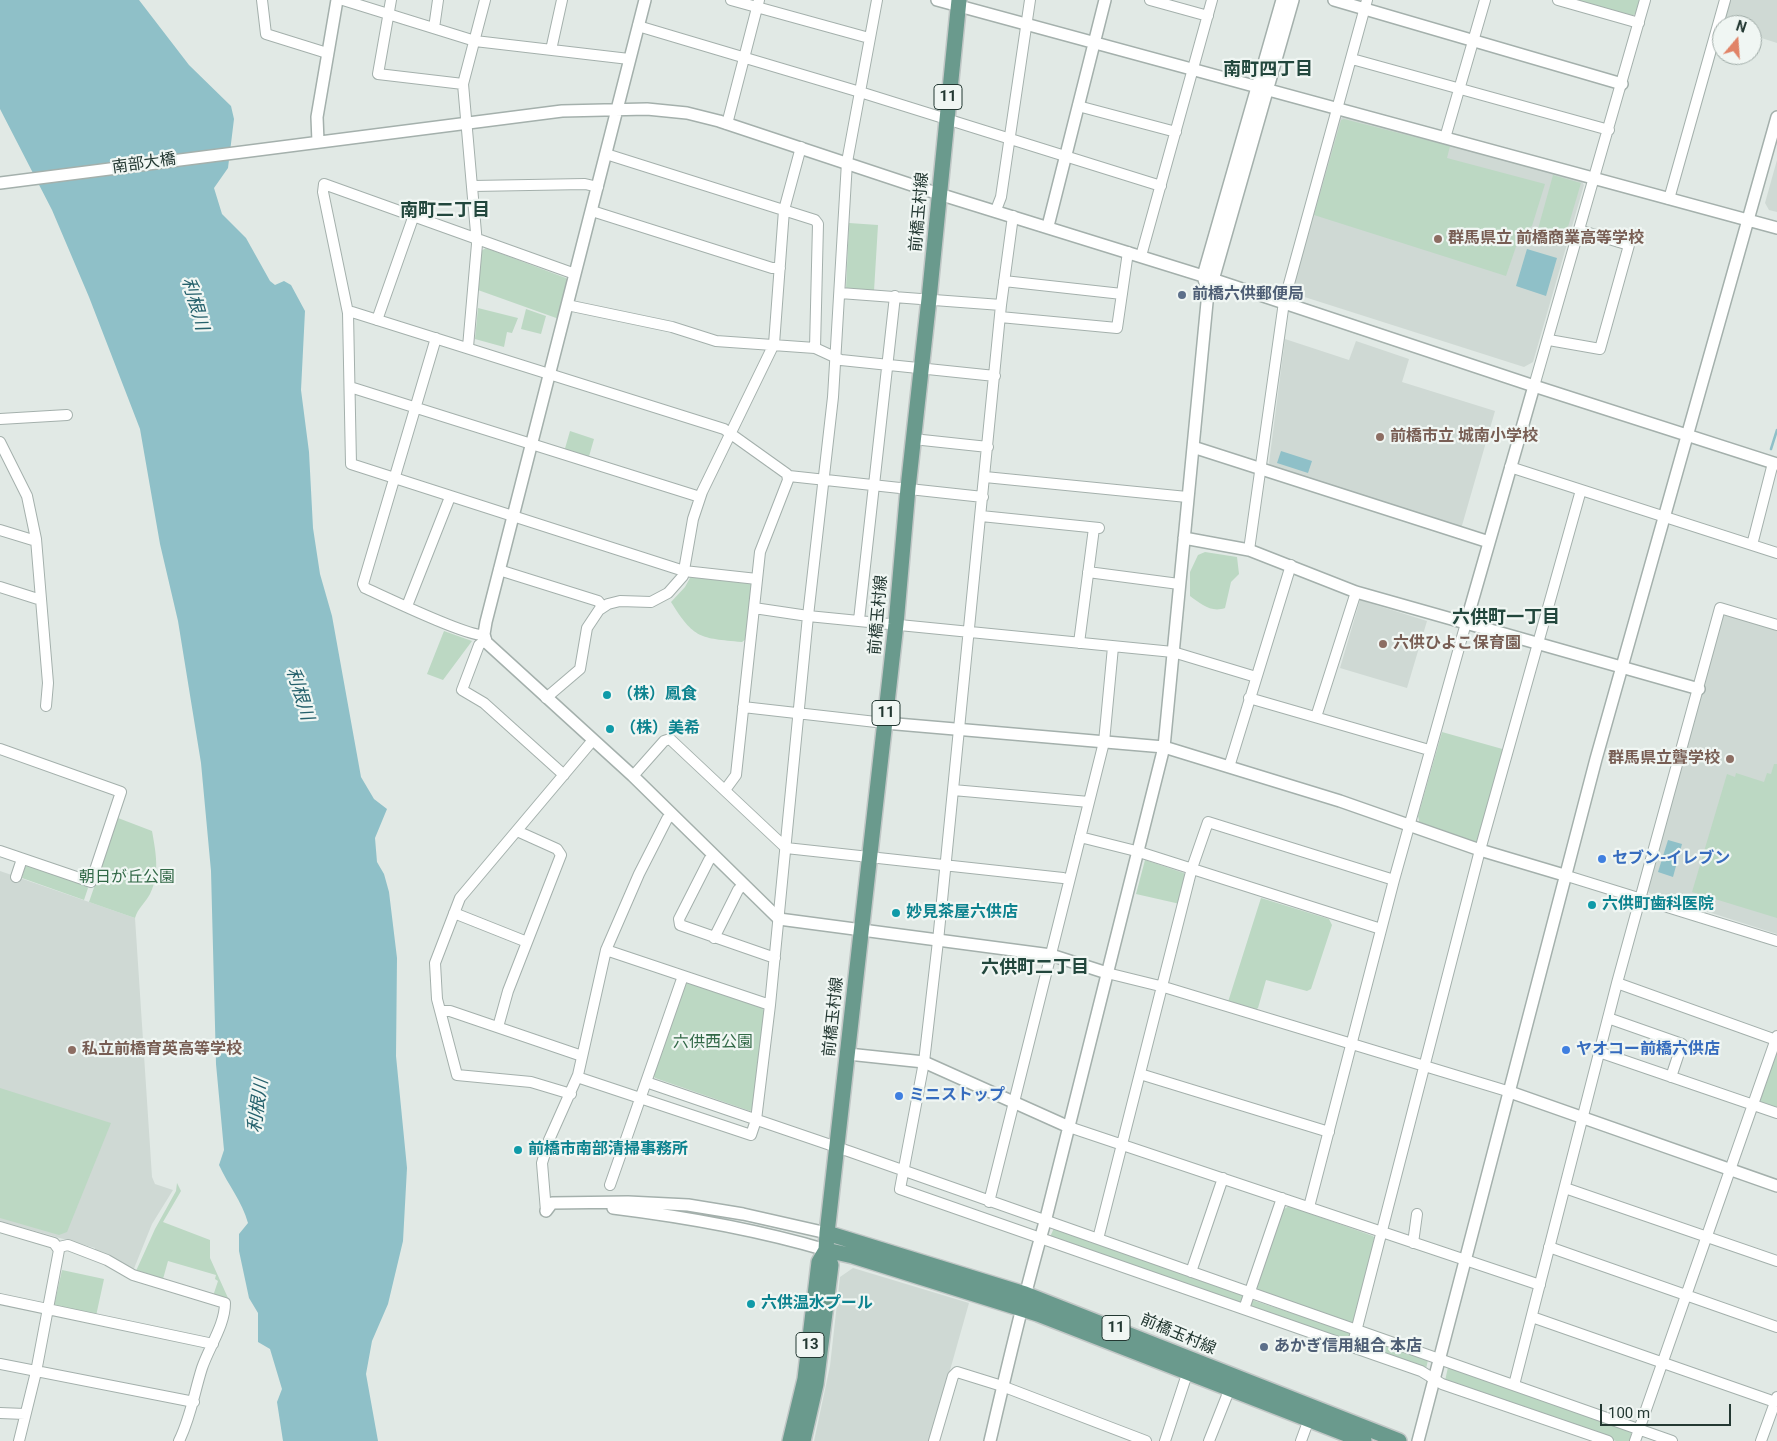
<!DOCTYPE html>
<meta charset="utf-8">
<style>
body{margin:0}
#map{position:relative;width:1777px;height:1441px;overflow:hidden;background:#e1e9e5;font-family:Roboto,sans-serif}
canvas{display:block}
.north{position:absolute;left:1712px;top:15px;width:50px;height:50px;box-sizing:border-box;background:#f0f6f3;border:1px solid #9eaaa6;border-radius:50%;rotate:18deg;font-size:14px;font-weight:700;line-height:20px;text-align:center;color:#233832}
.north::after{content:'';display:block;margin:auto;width:18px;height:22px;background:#e18367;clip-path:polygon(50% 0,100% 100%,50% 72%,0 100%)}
.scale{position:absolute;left:1600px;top:1404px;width:131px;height:22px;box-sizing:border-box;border:2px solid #233832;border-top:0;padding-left:6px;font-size:15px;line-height:18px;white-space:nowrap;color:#233832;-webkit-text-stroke:4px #f0f6f3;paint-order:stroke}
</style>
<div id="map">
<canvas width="1777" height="1441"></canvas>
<div class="north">N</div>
<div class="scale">100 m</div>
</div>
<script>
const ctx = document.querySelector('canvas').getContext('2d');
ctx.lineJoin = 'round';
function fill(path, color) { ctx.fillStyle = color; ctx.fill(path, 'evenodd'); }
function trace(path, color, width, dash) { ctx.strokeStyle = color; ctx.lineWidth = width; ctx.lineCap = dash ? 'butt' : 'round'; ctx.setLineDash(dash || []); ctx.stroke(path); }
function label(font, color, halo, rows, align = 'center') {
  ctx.font = font + ' Roboto,"Noto Sans JP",sans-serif'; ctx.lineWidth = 4.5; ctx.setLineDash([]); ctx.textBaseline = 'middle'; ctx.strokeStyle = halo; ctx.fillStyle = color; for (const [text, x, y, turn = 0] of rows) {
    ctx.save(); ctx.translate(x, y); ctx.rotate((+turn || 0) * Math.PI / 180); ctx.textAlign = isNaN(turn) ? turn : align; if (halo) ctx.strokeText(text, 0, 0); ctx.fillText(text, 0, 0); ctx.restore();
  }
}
const built = new Path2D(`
 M 1730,0 L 1777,0 L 1777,43 L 1752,35 L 1752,25 L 1723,25 Z
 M 1345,116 L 1582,182 L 1584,185 L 1533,362 L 1524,367 L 1292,293 L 1340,118 Z
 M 1777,160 L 1777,212 L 1769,210 L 1765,203 Z
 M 1285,339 L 1349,360 L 1356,341 L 1409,359 L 1402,382 L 1495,411 L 1461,529 L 1271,467 L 1269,463 Z
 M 1360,600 L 1427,621 L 1407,688 L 1340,668 Z
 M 1730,614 L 1777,629 L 1777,934 L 1649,893 L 1646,888 L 1723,616 Z
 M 0,871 L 135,918 L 152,1177 L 155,1184 L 173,1190 L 152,1224 L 133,1271 L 94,1251 L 95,1248 L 0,1221 Z
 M 853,1268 L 969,1303 L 930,1441 L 814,1441 L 830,1366 L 840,1277 Z`);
const green = new Path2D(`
 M 1576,0 L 1640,0 L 1636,14 L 1631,16 Z
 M 1344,119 L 1450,146 L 1447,158 L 1545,184 L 1532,226 L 1521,232 L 1506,276 L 1314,215 L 1341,120 Z
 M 1553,175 L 1581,183 L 1565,237 L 1538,229 Z
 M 849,223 L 878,225 L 874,291 L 846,289 Z
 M 486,248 L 566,278 L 569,282 L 559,319 L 478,290 L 481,251 Z
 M 478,308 L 518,318 L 512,333 L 507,332 L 504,347 L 475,339 Z
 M 526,309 L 546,316 L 541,334 L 521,329 Z
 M 570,431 L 594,439 L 588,460 L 564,452 Z
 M 1205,552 L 1237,557 L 1239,574 L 1231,582 L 1225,608 C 1211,613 1201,604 1190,596 L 1190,572 L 1198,555 Z
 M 691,576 L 749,582 L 752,585 L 746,639 L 742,642 C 700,638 694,639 671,602 L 685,587 Z
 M 444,631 L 472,641 L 443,680 L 427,674 Z
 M 1442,732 L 1506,750 L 1477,843 L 1420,825 L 1418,816 Z
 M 1774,764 L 1777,764 L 1777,918 L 1692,892 L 1727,774 L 1735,777 L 1736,773 L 1764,782 L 1767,773 L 1771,774 Z
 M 118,818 L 152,831 C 156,853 160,874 150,894 C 145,903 138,908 135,918 L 89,902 Z
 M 1145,860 L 1184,873 L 1186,878 L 1180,904 L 1136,894 Z
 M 28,865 L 86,885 L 88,888 L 84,900 L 22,878 L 25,867 Z
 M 1261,898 L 1329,919 L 1332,925 L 1311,989 L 1307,991 L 1266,980 L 1258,1008 L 1255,1010 L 1228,1002 Z
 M 689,982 L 762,1008 L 765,1012 L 755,1108 L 750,1111 L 655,1078 L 652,1073 L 683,984 Z
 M 1777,1047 L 1777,1108 L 1761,1103 L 1759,1098 Z
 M 0,1088 L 111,1123 L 67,1232 L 59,1235 L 0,1218 Z
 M 177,1183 L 181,1191 L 163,1222 L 210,1240 L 210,1258 L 228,1298 L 213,1296 L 218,1281 L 215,1279 L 216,1275 L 168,1261 L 163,1279 L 136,1271 L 155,1229 L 176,1191 Z
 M 1289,1206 L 1373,1236 L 1376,1240 L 1355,1321 L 1351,1324 L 1258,1291 L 1256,1287 L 1284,1209 Z
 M 1054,1228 L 1243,1295 L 1243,1302 L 1240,1304 L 1050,1237 Z
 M 62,1270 L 104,1279 L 96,1316 L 54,1306 Z
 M 1252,1300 L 1350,1332 L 1352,1334 L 1350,1341 L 1346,1341 L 1253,1309 L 1251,1305 Z
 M 1360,1337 L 1428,1360 L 1426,1369 L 1362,1347 L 1359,1343 Z
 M 1448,1367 L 1631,1432 L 1631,1441 L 1616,1441 L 1445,1381 Z`);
const water = new Path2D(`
 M 0,0 L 139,0 L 189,65 L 231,106 L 234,119 L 228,168 L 214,188 L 222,214 L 246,238 L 270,281 L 275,285 L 284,281 L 291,285 L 305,311 L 301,390 L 309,452 L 313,528 L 320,574 L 332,616 L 361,777 L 374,799 L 387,809 L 375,838 L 377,862 L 384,874 L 389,892 L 397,958 L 396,1056 L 407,1168 L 403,1241 L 388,1304 L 372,1341 L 366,1374 L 378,1441 L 283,1441 L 277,1402 L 282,1389 L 270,1349 L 258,1342 L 258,1313 L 249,1298 L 239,1251 L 239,1234 L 248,1223 C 242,1201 228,1185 219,1165 L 224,1150 L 216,1064 L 211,871 L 201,763 L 178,621 L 160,544 L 140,429 L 89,297 L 52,210 L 0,109 Z
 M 1527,249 L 1557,258 L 1546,296 L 1516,286 Z
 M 1281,451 L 1312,461 L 1308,473 L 1277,463 Z
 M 1668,840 L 1682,844 L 1673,877 L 1658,872 Z`);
const stream = new Path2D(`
 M 1771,449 L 1777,430`);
const minor = new Path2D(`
 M 262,0 L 266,34 L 327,53
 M 343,0 L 475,41 L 629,59
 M 391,0 L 378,74 L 463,84
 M 731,0 L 869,38
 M 1150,0 L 1208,16
 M 1558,0 L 1639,23
 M 638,26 L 860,92 L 1161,186
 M 434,28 L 438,0
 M 551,50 L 562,0
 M 1352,59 L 1609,130
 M 1078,106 L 1176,132
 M 727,124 L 759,0
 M 1445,138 L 1485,0
 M 606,154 L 815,220 L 818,224 L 815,348
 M 473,186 L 585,184 L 598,187
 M 1669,199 L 1725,0
 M 996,210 L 1001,197 L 1030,0
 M 592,211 L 772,268 L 780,268
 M 1013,216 L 1001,305 L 938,941 L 924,1062 L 900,1189 L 1421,1371 L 1442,1384 L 1608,1441
 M 1141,256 L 1212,0
 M 575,274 L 324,184 L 323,192 L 348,313 L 351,464 L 684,571 L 757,579
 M 1004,281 L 1122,294
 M 840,293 L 1001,305
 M 567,305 L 672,327 L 716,341 L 815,348 L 841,360 L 995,376
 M 348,313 L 352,312 L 724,429 L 787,474 L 788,480 L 760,552 L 736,775 L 725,790
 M 1000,317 L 1117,328 L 1128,252
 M 377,320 L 414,215
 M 436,338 L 363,584 L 365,588 C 385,597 468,637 484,635
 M 1549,340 L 1600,349 L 1629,245 L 1579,230
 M 468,347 L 477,244 L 463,84 L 485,0
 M 1534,386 L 1645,0
 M 350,387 L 700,497
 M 0,419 L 67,415
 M 913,439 L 988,447
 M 0,442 L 27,496 L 36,539 L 48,683 L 46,706
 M 1510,467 L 1777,553
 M 789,476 L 983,497
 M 985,477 L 1187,497
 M 981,516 L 1099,528
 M 0,530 L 36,541
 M 1752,545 L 1773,463
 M 1249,550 L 1284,302 L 1367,0
 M 499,570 L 598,601 L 603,607
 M 1088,572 L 1179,584
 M 0,587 L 41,600
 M 407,606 L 450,497
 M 754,608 L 808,616 L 1173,652 L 1256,677
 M 859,620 L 895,296
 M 486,640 L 479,645 L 462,690 L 484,703 L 564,775
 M 1079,643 L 1094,528
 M 546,698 L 580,669 L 587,628 L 599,610 L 608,604 L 620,601 L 651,602 L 668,593 L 683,576 L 693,519 L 702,492 L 774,344 L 784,210 L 801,147
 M 1249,698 L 1429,750
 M 743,707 L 885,723
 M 1316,717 L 1356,592
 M 0,749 L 121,792 L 91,882 L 0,851
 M 1229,767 L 1291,565
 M 633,776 L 664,741 L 670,739 L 786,848 L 1063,878
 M 953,790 L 1089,802
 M 1080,837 L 1136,851 L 1381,929
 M 714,856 L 709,860 L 679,919 L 680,925 L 775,958
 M 1564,875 L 1777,941
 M 16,877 L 22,859
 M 454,913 L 527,942
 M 714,938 L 738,890 L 743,885
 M 606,950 L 770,1005
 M 1107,973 L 1164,987 L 1507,1091
 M 683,976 L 646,1082 L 851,1152 L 1672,1441
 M 1617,983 L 1776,1040
 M 442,1011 L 450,1011 L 582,1056
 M 1608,1018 L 1682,1044 L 1671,1077
 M 498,1027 L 508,991 L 561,855 L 557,849 L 517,831
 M 1599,1052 L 1777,1113
 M 1140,1074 L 1329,1132
 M 577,1077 L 751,1135 L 756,1120 L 770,1005 L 808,616 L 833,397 L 847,162 L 877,0
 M 571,1094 L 531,1082 L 457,1075 L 437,999 L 435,963 L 460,898 L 593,740
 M 1069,1127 L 1540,1285
 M 610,1185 L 646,1082
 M 1565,1188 L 1777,1261
 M 989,1202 L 1104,742 L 1113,647
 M 1309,1207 L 1394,880 L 1466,623
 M 546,1211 L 542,1163 L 549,1140 L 578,1075 L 606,950 L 639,874 L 667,819 L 672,815
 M 0,1227 L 54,1243 L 59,1250 L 36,1372 L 19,1441
 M 1098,1239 L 1192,868 L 1208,822 L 1394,880
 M 1413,1243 L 1417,1214
 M 59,1247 L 68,1245 L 107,1260 L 133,1275 L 225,1303 C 225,1325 209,1347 202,1368 C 194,1393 191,1417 179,1441
 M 1549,1247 L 1777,1327
 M 1191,1272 L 1223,1178
 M 0,1299 L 213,1344
 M 1244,1309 L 1282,1198
 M 1532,1317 L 1775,1402
 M 1352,1347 L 1480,850 L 1581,490
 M 0,1364 L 194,1402
 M 1514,1385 L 1617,983 L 1720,608 L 1777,625
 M 0,1413 L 25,1414
 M 934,1441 L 953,1376 L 957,1372 L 1002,1386 L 1146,1441
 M 1165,1441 L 1188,1371
 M 1209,1441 L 1230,1388
 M 1301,1441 L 1309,1419
 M 1635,1441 L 1777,1036
 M 1761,1441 L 1777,1397`);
const tertiary = new Path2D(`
 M 645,0 L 486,622 L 484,634 L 486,642 L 633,776 L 779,919 L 1051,955 L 1107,973
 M 937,0 L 1777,228
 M 1334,0 L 1622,84
 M 318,142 L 317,117 L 337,0
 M 0,183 L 562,111 L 647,109 L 687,113 L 719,121 L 939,194 L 1203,276 L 1534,386 L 1777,464
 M 1048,226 L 1105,0
 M 1211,287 L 1293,0
 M 1193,447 L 1489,542
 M 1184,538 L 1249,550 L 1356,592 L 1699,689
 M 1466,623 L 1534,386
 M 885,723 L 1164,747 L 1340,801 L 1480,850 L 1564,875
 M 848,1054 L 924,1062 L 1069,1127
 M 1507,1091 L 1777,1186
 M 613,1208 C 686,1217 755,1229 826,1250
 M 546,1211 L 552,1203 L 628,1202 L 688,1205 L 743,1214 L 827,1233
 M 990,1441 C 1007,1368 1024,1294 1045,1222 L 1164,747 L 1208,292 L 1203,276 L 1282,0
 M 1418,1441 L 1596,759 L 1777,117`);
const primary = new Path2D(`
 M 827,1233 L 1025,1294 L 1399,1441
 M 826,1250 L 853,1256 L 1038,1314 L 1364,1441
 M 790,1441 L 805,1379 L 819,1262 L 826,1250
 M 803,1441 L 816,1384 L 831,1265 L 826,1250 L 827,1233 L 896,624 L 908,488 L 929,299 L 959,0`);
const markers = [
 [1438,239,5,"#8d6e63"],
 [1182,295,5,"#5c6f8a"],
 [1380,437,5,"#8d6e63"],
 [1383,644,5,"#8d6e63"],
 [607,695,5,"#0f9aa8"],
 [610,729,5,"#0f9aa8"],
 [1730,759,5,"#8d6e63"],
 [1602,859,5,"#3f7fe0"],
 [1592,905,5,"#0f9aa8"],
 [896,913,5,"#0f9aa8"],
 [72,1050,5,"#8d6e63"],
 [1566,1050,5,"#3f7fe0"],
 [899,1096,5,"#3f7fe0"],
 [518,1150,5,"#0f9aa8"],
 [751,1304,5,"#0f9aa8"],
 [1264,1347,5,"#5c6f8a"]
];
const shields = [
 [948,97,28],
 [886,713,28],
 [1116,1328,28],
 [810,1345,28]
];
const shieldNames = [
 ["11",948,97],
 ["11",886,713],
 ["11",1116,1328],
 ["13",810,1345]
];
const streetNames = [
 ["南部大橋",144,164,-8],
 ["前橋玉村線",920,212,-85],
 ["前橋玉村線",879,615,-85],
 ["前橋玉村線",834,1017,-84],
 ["前橋玉村線",1178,1335,23]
];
const educationNames = [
 ["群馬県立 前橋商業高等学校",1448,239],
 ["前橋市立 城南小学校",1390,437],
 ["六供ひよこ保育園",1393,644],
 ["群馬県立聾学校",1720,759,"right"],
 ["私立前橋育英高等学校",82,1050]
];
const serviceNames = [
 ["前橋六供郵便局",1192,295],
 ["あかぎ信用組合 本店",1274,1347]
];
const cultureNames = [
 ["（株）鳳食",617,695],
 ["（株）美希",620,729],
 ["六供町歯科医院",1602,905],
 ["妙見茶屋六供店",906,913],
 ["前橋市南部清掃事務所",528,1150],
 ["六供温水プール",761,1304]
];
const shopNames = [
 ["セブン-イレブン",1612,859],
 ["ヤオコー前橋六供店",1576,1050],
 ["ミニストップ",909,1096]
];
const parkNames = [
 ["朝日が丘公園",127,878],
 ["六供西公園",713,1043]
];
const neighbourhoodNames = [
 ["南町四丁目",1268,70],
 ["南町二丁目",445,211],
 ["六供町一丁目",1506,618],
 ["六供町二丁目",1035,968]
];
const waterNames = [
 ["利根川",194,304,74],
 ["利根川",299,694,73],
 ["利根川",259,1106,-82]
];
fill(built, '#cfd9d4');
fill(green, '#bcd8c3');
fill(water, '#8fc0c8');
trace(stream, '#8fc0c8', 2.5);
trace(minor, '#a4b0ac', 12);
trace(tertiary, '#a4b0ac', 14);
trace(primary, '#c1c7c6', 18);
trace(minor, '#fff', 10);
trace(tertiary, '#fff', 11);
trace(primary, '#6a9a8d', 15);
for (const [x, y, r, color] of markers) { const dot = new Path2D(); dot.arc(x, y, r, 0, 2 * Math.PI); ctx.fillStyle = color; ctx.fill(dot); trace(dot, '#f0f6f3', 2); }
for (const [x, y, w] of shields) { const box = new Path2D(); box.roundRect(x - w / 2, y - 12.5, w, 25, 4); ctx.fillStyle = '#f0f6f3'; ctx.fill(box); trace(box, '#233832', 1); }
label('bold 15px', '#233832', null, shieldNames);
label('16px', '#233832', '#f0f6f3', streetNames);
label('bold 16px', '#785e54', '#f0f6f3', educationNames, 'left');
label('bold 16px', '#4e5e75', '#f0f6f3', serviceNames, 'left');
label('bold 16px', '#0d838f', '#f0f6f3', cultureNames, 'left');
label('bold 16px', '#366cbe', '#f0f6f3', shopNames, 'left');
label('16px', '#326947', '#f0f6f3', parkNames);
label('bold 18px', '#22473d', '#f0f6f3', neighbourhoodNames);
label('italic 18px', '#25616c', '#f0f6f3', waterNames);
</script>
